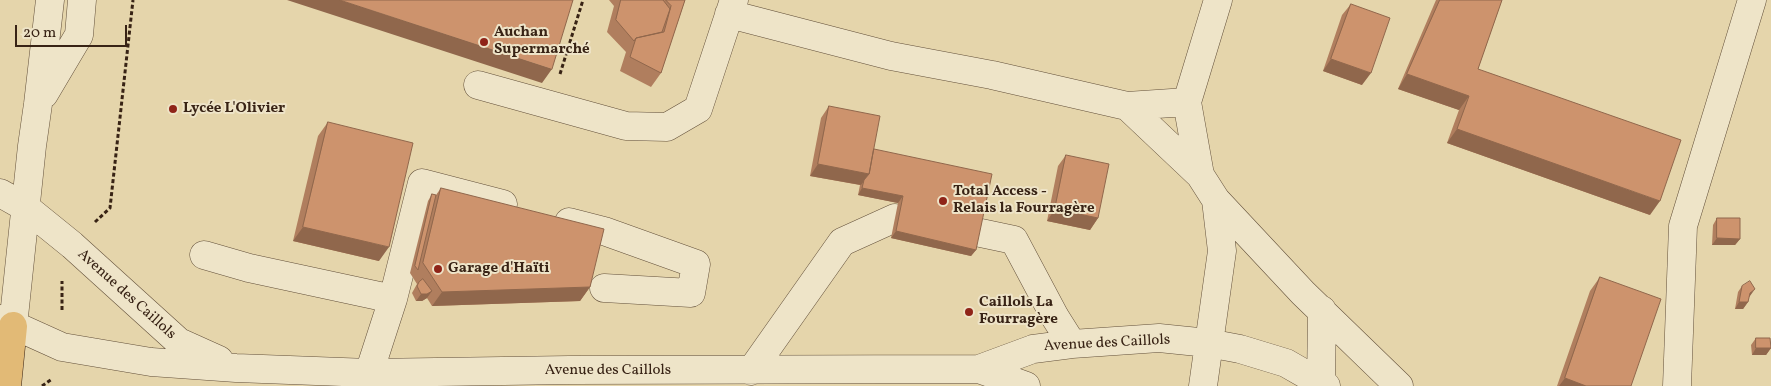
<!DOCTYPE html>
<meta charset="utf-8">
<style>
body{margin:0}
#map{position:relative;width:1771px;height:386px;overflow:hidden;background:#e5d5ab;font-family:Vollkorn,serif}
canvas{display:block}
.scale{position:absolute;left:15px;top:25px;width:112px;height:22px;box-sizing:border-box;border:2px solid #382315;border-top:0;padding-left:6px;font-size:15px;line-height:18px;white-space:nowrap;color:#382315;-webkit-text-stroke:4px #eee4c8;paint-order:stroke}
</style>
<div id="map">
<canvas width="1771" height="386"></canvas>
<div class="scale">20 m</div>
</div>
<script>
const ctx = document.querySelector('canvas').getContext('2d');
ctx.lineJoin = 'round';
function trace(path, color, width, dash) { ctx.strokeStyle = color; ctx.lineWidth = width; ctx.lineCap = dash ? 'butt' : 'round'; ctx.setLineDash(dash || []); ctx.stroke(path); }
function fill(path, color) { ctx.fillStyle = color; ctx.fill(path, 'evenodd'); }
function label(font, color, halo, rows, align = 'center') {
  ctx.font = font + ' Vollkorn,serif'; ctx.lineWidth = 4; ctx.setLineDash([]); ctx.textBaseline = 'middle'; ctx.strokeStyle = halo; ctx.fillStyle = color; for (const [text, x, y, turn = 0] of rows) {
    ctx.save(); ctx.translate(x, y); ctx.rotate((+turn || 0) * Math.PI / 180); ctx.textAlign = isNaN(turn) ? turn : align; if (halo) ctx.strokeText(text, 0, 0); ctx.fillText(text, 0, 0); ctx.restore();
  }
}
const path = new Path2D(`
 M 560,74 L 583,0
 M 95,222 L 110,208 L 133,0
 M 62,310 L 62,281
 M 42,386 L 52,379`);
const minor = new Path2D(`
 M 729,14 L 891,56 L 992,75 L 1127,106 L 1187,102 L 1218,0
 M 478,85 L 626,126 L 667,127 L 698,109 L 734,0
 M 44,94 L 79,35 L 82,0
 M 1187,102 L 1200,175
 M 1127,106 L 1200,175 L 1216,200 L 1303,293 L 1399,386
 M 0,193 L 25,207 L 72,245 L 179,342 L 219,360
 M 569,222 L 604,231 L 696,264 L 691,293 L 604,288
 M 976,232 L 1014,240 L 1055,317 L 1072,344
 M 204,255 L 249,268 L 393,299
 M 0,319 L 62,347 L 151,362 L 236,368 L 369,373 L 570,370 L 979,369 L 1033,349 L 1072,344 L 1159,338 L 1208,343 L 1240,349 L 1286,363 L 1326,386
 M 13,326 L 32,146 L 38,104 L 50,0
 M 979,369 L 1026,386
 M 751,371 L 842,242 L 895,218
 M 369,373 L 393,299 L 422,183 L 503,204
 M 1203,386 L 1222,251 L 1216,200
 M 1321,386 L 1322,310
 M 1677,386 L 1683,226 L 1752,0`);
const highway = new Path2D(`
 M 7,386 L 13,326`);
const wall = new Path2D(`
 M 609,0 L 685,0 L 661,73 L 651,87 L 620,71 L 626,52 L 607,32 L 614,6 Z
 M 1436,0 L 1502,0 L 1478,69 L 1650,215 L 1447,143 L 1459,110 L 1398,89 Z
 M 1351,4 L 1362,85 L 1323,71 L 1342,15 Z
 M 829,106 L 874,149 L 976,250 L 971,256 L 891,238 L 898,203 L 858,195 L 860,185 L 810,176 L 821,118 Z
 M 328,122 L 379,261 L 293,241 L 318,136 Z
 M 1066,155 L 1098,218 L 1090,230 L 1047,221 L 1058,166 Z
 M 441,188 L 590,287 L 580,301 L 432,306 L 427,298 L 422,301 L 416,301 L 412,293 L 417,284 L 410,273 L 428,201 L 432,194 L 436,195 Z
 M 1717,218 L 1740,239 L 1735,245 L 1712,245 L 1713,225 Z
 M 1600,277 L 1631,386 L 1557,386 L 1590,291 Z
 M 1742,286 L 1750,296 L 1749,297 L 1748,302 L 1743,309 L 1735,309 L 1738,292 Z
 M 1756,338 L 1771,348 L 1766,355 L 1752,355 L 1751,345 Z`);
const shadedWall = new Path2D(`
 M 287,0 L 340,0 L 552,69 L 542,83 Z
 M 1331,59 L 1371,73 L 1362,85 L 1323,71 Z
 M 1407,74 L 1469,96 L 1459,110 L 1398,89 Z
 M 1457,129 L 1660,201 L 1650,215 L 1447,143 Z
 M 818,164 L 869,174 L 861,185 L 810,176 Z
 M 862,188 L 903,196 L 898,203 L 858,195 Z
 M 1055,209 L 1098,218 L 1090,230 L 1047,221 Z
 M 303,227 L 389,247 L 379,261 L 293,241 Z
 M 896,231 L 976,250 L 971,256 L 891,238 Z
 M 1717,238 L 1740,239 L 1735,245 L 1712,245 Z
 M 590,287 L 580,301 L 432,306 L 442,292 Z
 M 1755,289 L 1750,296 L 1745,300 L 1750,293 Z
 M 432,291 L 427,298 L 422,301 L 416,301 L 421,294 Z
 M 1739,302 L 1748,302 L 1743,309 L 1735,309 Z
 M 1756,348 L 1771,348 L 1766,355 L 1752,355 Z
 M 1565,378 L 1586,386 L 1559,386 Z`);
const building = new Path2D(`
 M 340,0 L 573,0 L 552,69 Z
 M 621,0 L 663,0 L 670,9 L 662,32 L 636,38 L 634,41 L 616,20 Z
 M 666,0 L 685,0 L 661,73 L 630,57 L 636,38 L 664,32 L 671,6 Z
 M 1440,0 L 1502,0 L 1478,69 L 1681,140 L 1660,201 L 1457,129 L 1469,96 L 1407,74 Z
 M 1351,4 L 1390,18 L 1371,73 L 1331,59 Z
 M 829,106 L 880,116 L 869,174 L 818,164 Z
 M 328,122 L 413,143 L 389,247 L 303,227 Z
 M 874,149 L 992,174 L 976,250 L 896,231 L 903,196 L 862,188 L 864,180 L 869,174 Z
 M 1066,155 L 1109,164 L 1098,218 L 1055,209 Z
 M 441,188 L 604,229 L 590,287 L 442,292 L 423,263 Z
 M 432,194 L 436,195 L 418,270 L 415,266 Z
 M 1717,218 L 1740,218 L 1740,239 L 1717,238 Z
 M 1600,277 L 1661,299 L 1631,386 L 1586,386 L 1565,378 Z
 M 423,279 L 432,291 L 427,294 L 421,294 L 417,286 L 419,282 Z
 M 1750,281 L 1755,289 L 1750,293 L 1748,302 L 1739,302 L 1742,286 Z
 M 1756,338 L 1770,338 L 1771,348 L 1756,348 Z`);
const markers = [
 [484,42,5,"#8f2418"],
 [173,109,5,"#8f2418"],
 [943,201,5,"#8f2418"],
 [438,269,5,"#8f2418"],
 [969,312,5,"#8f2418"]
];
const poiNames = [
 ["Auchan",494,33],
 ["Supermarché",494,50],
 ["Lycée L'Olivier",183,109],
 ["Total Access -",953,192],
 ["Relais la Fourragère",953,209],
 ["Garage d'Haïti",448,269],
 ["Caillols La",979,303],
 ["Fourragère",979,320]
];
const streetNames = [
 ["Avenue des Caillols",126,295,42],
 ["Avenue des Caillols",1107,344,-3],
 ["Avenue des Caillols",608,371]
];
trace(minor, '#63503a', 29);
trace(highway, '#382315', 29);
trace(path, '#382315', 3, [4, 2.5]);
trace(minor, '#eee4c8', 28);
trace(highway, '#e2ba76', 28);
fill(wall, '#b07e5e');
fill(shadedWall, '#90674c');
fill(building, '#cd936d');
trace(building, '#90674c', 1);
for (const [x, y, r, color] of markers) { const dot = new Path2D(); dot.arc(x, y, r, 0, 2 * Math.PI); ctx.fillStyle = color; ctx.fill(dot); trace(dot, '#eee4c8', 2); }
label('bold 15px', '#382315', '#eee4c8', poiNames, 'left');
label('15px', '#382315', '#eee4c8', streetNames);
</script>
